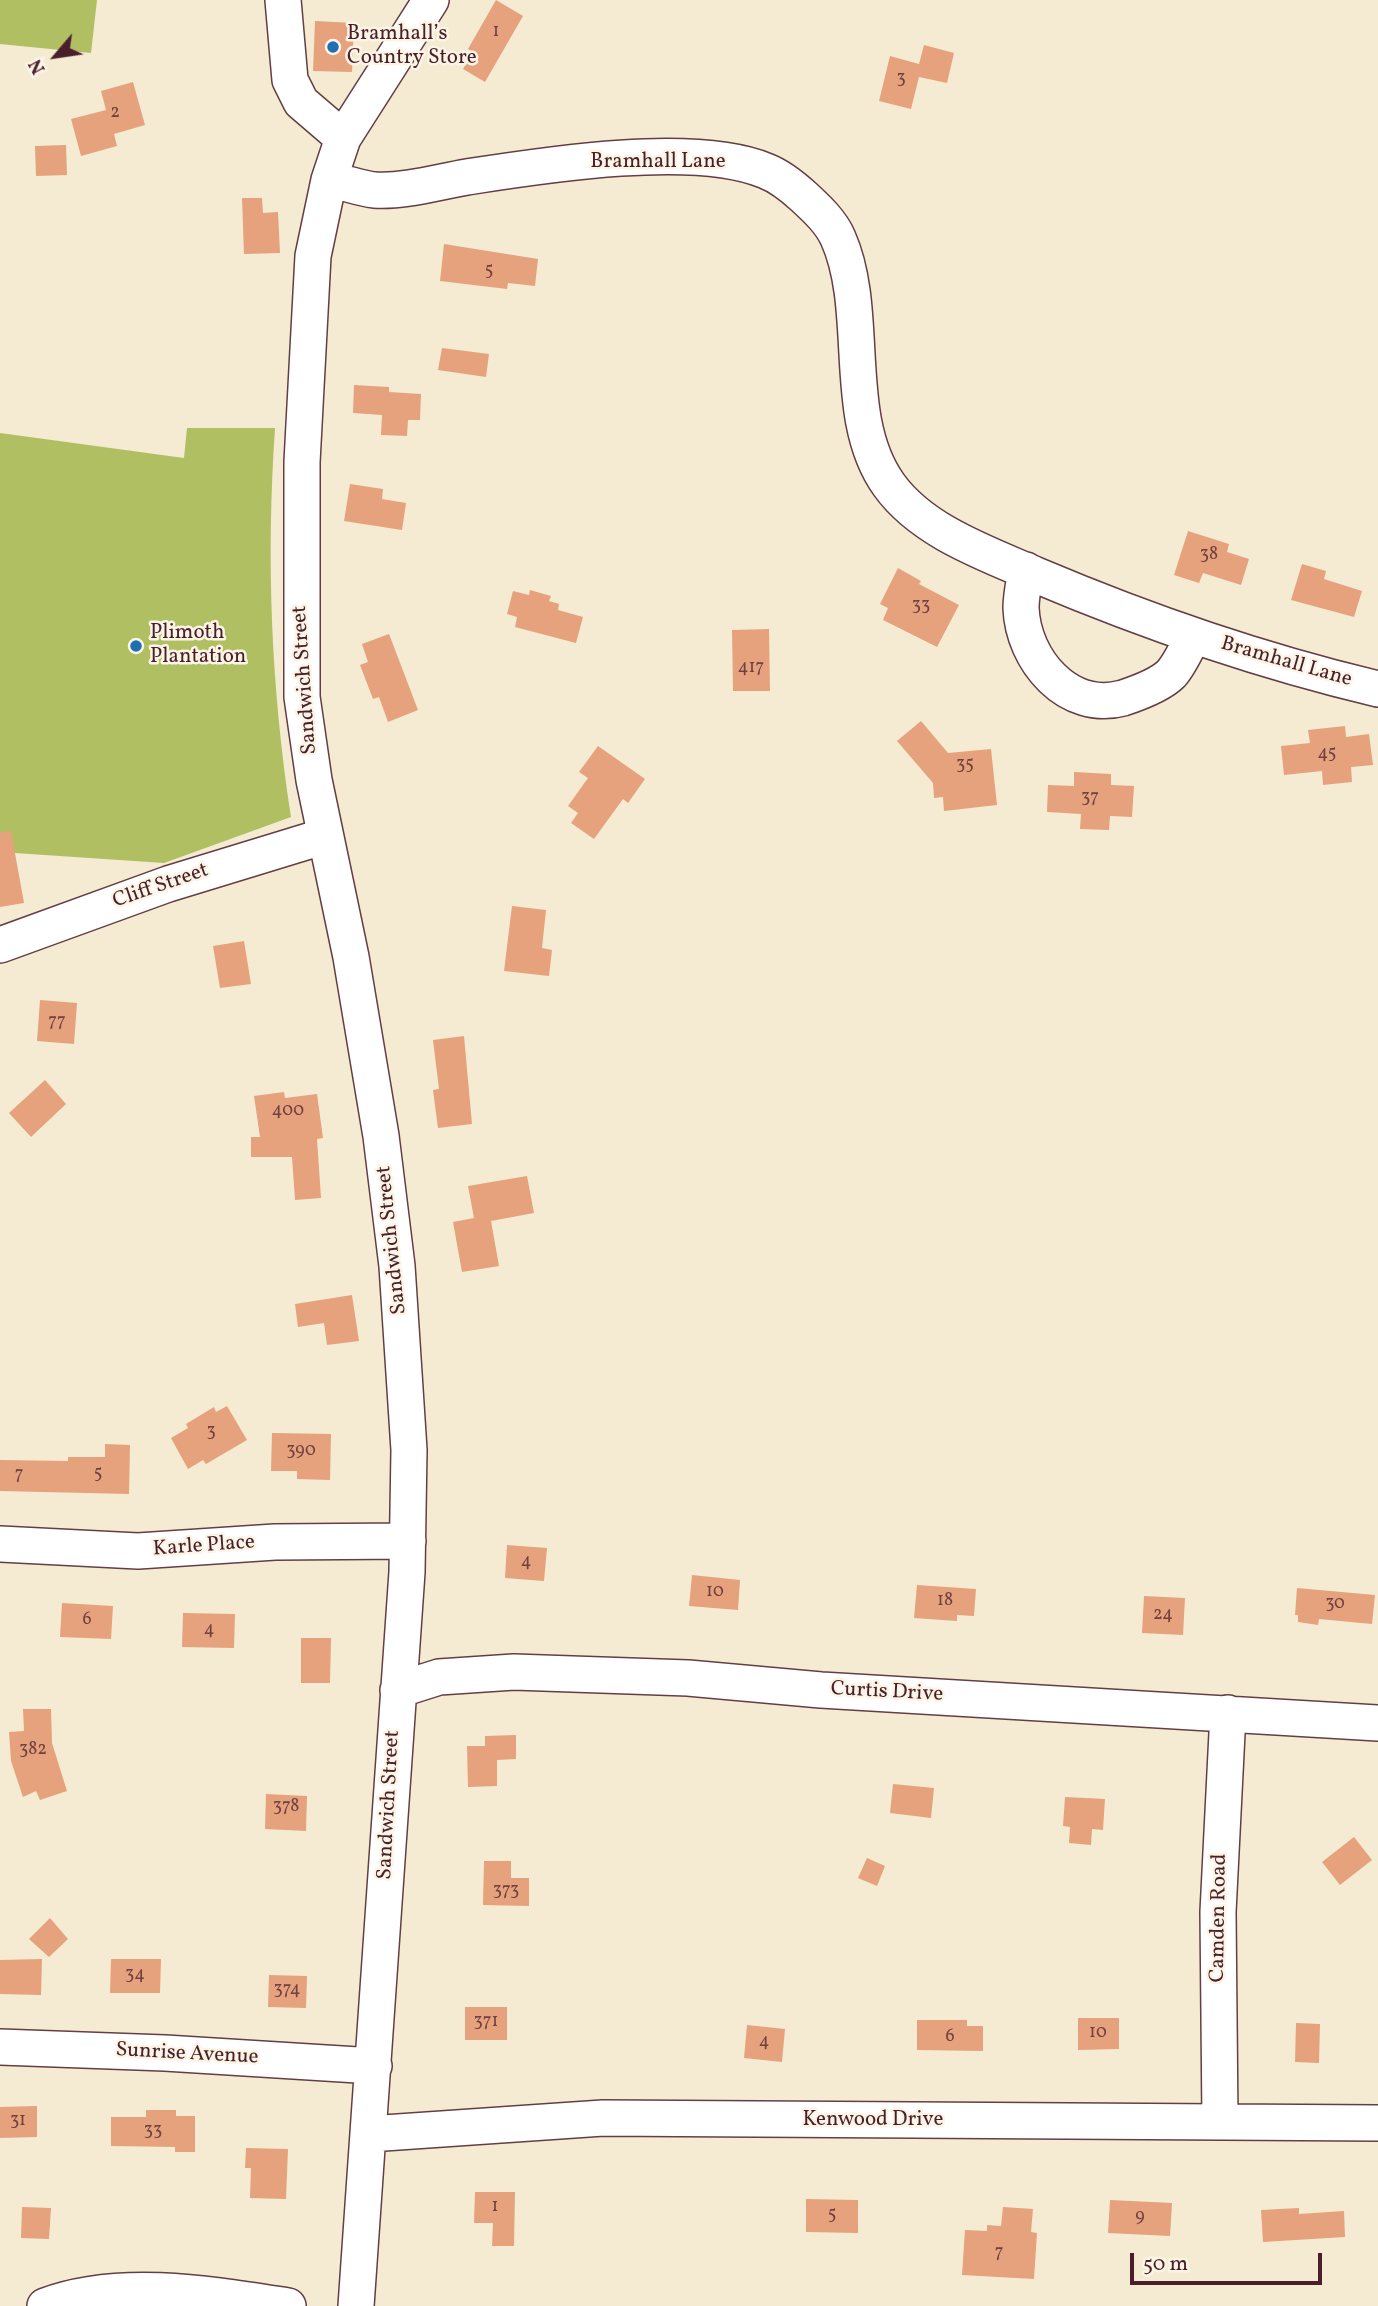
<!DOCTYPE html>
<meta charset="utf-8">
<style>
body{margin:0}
#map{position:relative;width:1378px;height:2306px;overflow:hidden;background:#f4ebd2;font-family:Vollkorn,serif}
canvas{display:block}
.north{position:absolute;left:21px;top:21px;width:70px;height:70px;-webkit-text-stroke:5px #fcf5e5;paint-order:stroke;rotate:241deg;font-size:19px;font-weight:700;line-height:28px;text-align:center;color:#4a1f2b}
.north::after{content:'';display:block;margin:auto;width:24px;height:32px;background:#4a1f2b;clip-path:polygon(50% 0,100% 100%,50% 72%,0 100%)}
.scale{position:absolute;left:1130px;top:2253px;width:192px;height:32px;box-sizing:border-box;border:4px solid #4a1f2b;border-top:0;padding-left:9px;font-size:21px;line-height:24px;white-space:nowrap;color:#4a1f2b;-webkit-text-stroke:5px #fcf5e5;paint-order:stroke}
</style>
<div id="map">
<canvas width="1378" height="2306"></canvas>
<div class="north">N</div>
<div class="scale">50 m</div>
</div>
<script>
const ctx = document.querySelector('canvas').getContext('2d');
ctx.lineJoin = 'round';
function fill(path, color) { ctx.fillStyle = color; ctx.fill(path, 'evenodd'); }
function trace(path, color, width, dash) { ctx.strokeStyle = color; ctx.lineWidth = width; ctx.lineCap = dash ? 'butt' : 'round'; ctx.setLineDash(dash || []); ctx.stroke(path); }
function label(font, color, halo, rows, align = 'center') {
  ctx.font = font + ' Vollkorn,serif'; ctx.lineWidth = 5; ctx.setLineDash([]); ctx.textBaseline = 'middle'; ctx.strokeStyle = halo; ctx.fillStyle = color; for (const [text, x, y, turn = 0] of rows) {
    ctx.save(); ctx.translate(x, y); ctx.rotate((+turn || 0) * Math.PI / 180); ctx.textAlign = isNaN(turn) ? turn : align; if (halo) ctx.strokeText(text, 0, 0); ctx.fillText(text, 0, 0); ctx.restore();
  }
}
const green = new Path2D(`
 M 0,0 L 97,0 L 91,53 L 0,44 Z
 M 187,428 L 275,428 C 266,559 271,687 291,817 L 164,863 L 0,852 L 0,433 L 184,458 Z`);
const building = new Path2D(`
 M 496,0 L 523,16 L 485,82 L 463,69 L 473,52 L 468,49 Z
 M 315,21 L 354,23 L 352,72 L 313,71 Z
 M 924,45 L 954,53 L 947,83 L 919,77 L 911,109 L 879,101 L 890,56 L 919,64 Z
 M 133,82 L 145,125 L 114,134 L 117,146 L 81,156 L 71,119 L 106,110 L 101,91 Z
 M 66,145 L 67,175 L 36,176 L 35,146 Z
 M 242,198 L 262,198 L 263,213 L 278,212 L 280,253 L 244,254 Z
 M 444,244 L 538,259 L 535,286 L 508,283 L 507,289 L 440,281 Z
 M 442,348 L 489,354 L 486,377 L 438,370 Z
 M 354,385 L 389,387 L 389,392 L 421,394 L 420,420 L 408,420 L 407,436 L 381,435 L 382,415 L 353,413 Z
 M 350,484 L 383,489 L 382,499 L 406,503 L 402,530 L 344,521 Z
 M 1188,531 L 1229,544 L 1227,552 L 1249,559 L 1241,585 L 1203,573 L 1199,583 L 1174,575 Z
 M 1302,564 L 1326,571 L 1324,579 L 1362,591 L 1354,617 L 1291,600 Z
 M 898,568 L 921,581 L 919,584 L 959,605 L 937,647 L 883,620 L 888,608 L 880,604 Z
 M 530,590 L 551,596 L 549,601 L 559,604 L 558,610 L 583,617 L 576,643 L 515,627 L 517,617 L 507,614 L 513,591 L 529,595 Z
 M 769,629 L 770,691 L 733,691 L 732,630 Z
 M 389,634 L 418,710 L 388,722 L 379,697 L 373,699 L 360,665 L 368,662 L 362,644 Z
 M 921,721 L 948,753 L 991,749 L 997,805 L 944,811 L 943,797 L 934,798 L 933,783 L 897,741 Z
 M 1345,726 L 1346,737 L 1369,734 L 1373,765 L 1351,767 L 1352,782 L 1323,785 L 1322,771 L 1284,775 L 1281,746 L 1310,743 L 1308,730 Z
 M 598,746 L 645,779 L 628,803 L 623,799 L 594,839 L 571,823 L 578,813 L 568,806 L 588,778 L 579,772 Z
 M 1074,772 L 1111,774 L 1111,785 L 1134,786 L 1132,817 L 1110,816 L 1109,830 L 1080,829 L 1081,814 L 1047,812 L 1048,785 L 1074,786 Z
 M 11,831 L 24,903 L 0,907 L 0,832 Z
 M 512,906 L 546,910 L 542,948 L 552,950 L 549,976 L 504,971 Z
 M 244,941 L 251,984 L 220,988 L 213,946 Z
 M 40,1000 L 77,1003 L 74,1044 L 37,1041 Z
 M 464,1036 L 472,1124 L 438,1128 L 433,1090 L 439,1089 L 433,1040 Z
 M 45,1080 L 66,1104 L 31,1137 L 9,1113 Z
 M 284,1092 L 285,1098 L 317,1094 L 323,1138 L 317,1139 L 321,1198 L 295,1200 L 292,1157 L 251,1157 L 251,1137 L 260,1137 L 254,1096 Z
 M 527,1176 L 534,1213 L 491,1221 L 499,1266 L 462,1272 L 453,1222 L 474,1218 L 468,1186 Z
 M 352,1295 L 359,1341 L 327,1345 L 324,1323 L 298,1327 L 295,1304 Z
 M 227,1406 L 247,1440 L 206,1464 L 203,1460 L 188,1469 L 171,1438 L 188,1428 L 186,1424 L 214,1407 L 216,1412 Z
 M 272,1433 L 331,1434 L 330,1480 L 297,1479 L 297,1471 L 271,1471 Z
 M 105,1444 L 130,1445 L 129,1494 L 0,1491 L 0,1460 L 68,1461 L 68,1457 L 105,1457 Z
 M 507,1545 L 547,1548 L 544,1581 L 505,1578 Z
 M 692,1575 L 740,1580 L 738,1610 L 689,1606 Z
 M 917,1585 L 976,1589 L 974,1616 L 957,1615 L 957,1621 L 914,1618 Z
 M 1297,1588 L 1375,1595 L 1372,1624 L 1319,1619 L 1318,1625 L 1298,1622 L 1298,1615 L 1295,1615 Z
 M 1144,1596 L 1185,1598 L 1183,1635 L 1142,1633 Z
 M 62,1603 L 113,1606 L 111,1639 L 60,1637 Z
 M 183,1613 L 235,1614 L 234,1648 L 182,1647 Z
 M 301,1638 L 331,1638 L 330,1683 L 301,1683 Z
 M 23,1709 L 51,1709 L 52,1743 L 67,1791 L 40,1800 L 36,1791 L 23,1797 L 11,1761 L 9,1732 L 24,1731 Z
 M 516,1735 L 516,1759 L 497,1760 L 497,1786 L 468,1787 L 467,1746 L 485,1746 L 485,1736 Z
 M 893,1784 L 934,1788 L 931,1818 L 890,1813 Z
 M 266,1794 L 307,1796 L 306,1831 L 265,1829 Z
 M 1065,1797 L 1105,1799 L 1103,1830 L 1092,1829 L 1091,1845 L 1069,1843 L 1070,1827 L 1063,1826 Z
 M 1354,1837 L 1372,1860 L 1340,1885 L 1322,1862 Z
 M 867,1858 L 885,1866 L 877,1886 L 858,1878 Z
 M 484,1861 L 511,1861 L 511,1878 L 529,1878 L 529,1906 L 483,1905 Z
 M 50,1918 L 68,1939 L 49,1957 L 29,1939 Z
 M 42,1959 L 41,1995 L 0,1994 L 0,1960 Z
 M 111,1959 L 161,1959 L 160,1993 L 110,1993 Z
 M 269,1975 L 307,1976 L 306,2008 L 268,2007 Z
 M 465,2007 L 507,2007 L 507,2040 L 465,2040 Z
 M 1078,2018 L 1119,2018 L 1119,2049 L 1078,2050 Z
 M 917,2020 L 967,2020 L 967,2026 L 983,2026 L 983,2051 L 917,2050 Z
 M 1296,2023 L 1320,2024 L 1319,2063 L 1295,2062 Z
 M 747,2025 L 785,2029 L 782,2062 L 744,2058 Z
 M 37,2106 L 37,2137 L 0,2138 L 0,2107 Z
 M 146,2110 L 176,2110 L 176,2116 L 195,2116 L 195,2152 L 175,2152 L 175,2147 L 111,2146 L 111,2117 L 146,2117 Z
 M 246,2148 L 288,2149 L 286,2199 L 250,2198 L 251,2168 L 245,2168 Z
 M 475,2192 L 515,2192 L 514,2246 L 492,2246 L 493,2223 L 474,2223 Z
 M 806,2199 L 858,2200 L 858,2233 L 806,2232 Z
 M 1110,2200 L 1172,2203 L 1170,2236 L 1108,2233 Z
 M 22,2207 L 51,2208 L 49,2239 L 21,2238 Z
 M 1003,2207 L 1033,2209 L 1031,2232 L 1037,2233 L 1034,2279 L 962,2275 L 965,2230 L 987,2231 L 987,2225 L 1001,2226 Z
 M 1299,2208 L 1299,2214 L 1344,2211 L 1345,2237 L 1263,2242 L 1261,2210 Z`);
const minor = new Path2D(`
 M 283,0 L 290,80 L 301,102 L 343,138
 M 329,180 C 344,182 359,188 374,190 C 404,192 438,182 467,177 C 544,165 695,141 766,171 C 779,176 793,187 804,197 C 817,209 831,222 838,238 C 871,312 840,417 889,485 C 922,531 985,553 1036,575 C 1147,622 1260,661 1378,689
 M 1026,570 C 1024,582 1021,596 1021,608 C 1023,660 1068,713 1123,698 C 1138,693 1160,685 1171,674 C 1180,664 1187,648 1193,636
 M 0,945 L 168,884 L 325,836
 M 0,1544 L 138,1551 L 275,1542 L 408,1541
 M 398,1690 L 439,1677 L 514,1672 L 688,1678 L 821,1690 L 1378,1723
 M 0,2047 L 165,2053 L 374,2066
 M 1220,2122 L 1218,1912 L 1228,1713
 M 369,2134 L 603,2118 L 1378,2123
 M 45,2306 C 119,2278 211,2294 288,2306
 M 356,2306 L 407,1572 L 409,1450 L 397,1266 L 381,1136 L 351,957 L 314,780 L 302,697 L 302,462 L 313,256 L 329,180 L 343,138 L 431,0`);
const markers = [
 [333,47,7,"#1f6fb2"],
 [136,646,7,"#1f6fb2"]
];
const numberNames = [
 ["1",496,33],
 ["3",901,80],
 ["2",115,114],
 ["5",489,272],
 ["38",1209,556],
 ["33",921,607],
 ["417",751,669],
 ["45",1327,755],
 ["35",965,766],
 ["37",1090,799],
 ["77",57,1023],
 ["400",288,1112],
 ["3",211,1433],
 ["390",301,1452],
 ["5",98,1475],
 ["7",19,1476],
 ["4",526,1563],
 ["10",715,1593],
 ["18",945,1602],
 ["30",1335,1605],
 ["24",1163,1616],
 ["6",87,1621],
 ["4",209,1631],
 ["382",33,1751],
 ["378",286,1808],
 ["373",506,1892],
 ["34",135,1976],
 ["374",287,1991],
 ["371",486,2023],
 ["10",1098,2034],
 ["6",950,2038],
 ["4",764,2043],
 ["31",18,2122],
 ["33",153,2132],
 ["1",495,2208],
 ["5",832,2216],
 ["9",1140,2218],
 ["7",999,2254]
];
const poiNames = [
 ["Bramhall’s",347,35],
 ["Country Store",347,59],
 ["Plimoth",150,634],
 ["Plantation",150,658]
];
const streetNames = [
 ["Bramhall Lane",658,163],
 ["Bramhall Lane",1286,663,16],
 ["Sandwich Street",306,680,-94],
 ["Cliff Street",161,887,-19],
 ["Sandwich Street",393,1240,-96],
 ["Karle Place",204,1547,-4],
 ["Curtis Drive",887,1693,3],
 ["Sandwich Street",390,1805,-87],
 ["Camden Road",1220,1918,-89],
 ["Sunrise Avenue",187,2055,3],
 ["Kenwood Drive",873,2121]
];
fill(green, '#afbf62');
fill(building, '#e5a27d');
trace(minor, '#643e44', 38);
trace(minor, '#fff', 35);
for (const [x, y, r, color] of markers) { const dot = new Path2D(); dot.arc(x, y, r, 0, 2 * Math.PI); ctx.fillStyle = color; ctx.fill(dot); trace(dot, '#fcf5e5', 2.5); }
label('18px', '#714040', null, numberNames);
label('21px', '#4a1f2b', '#fcf5e5', poiNames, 'left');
label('21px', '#4a1f2b', '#fcf5e5', streetNames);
</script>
